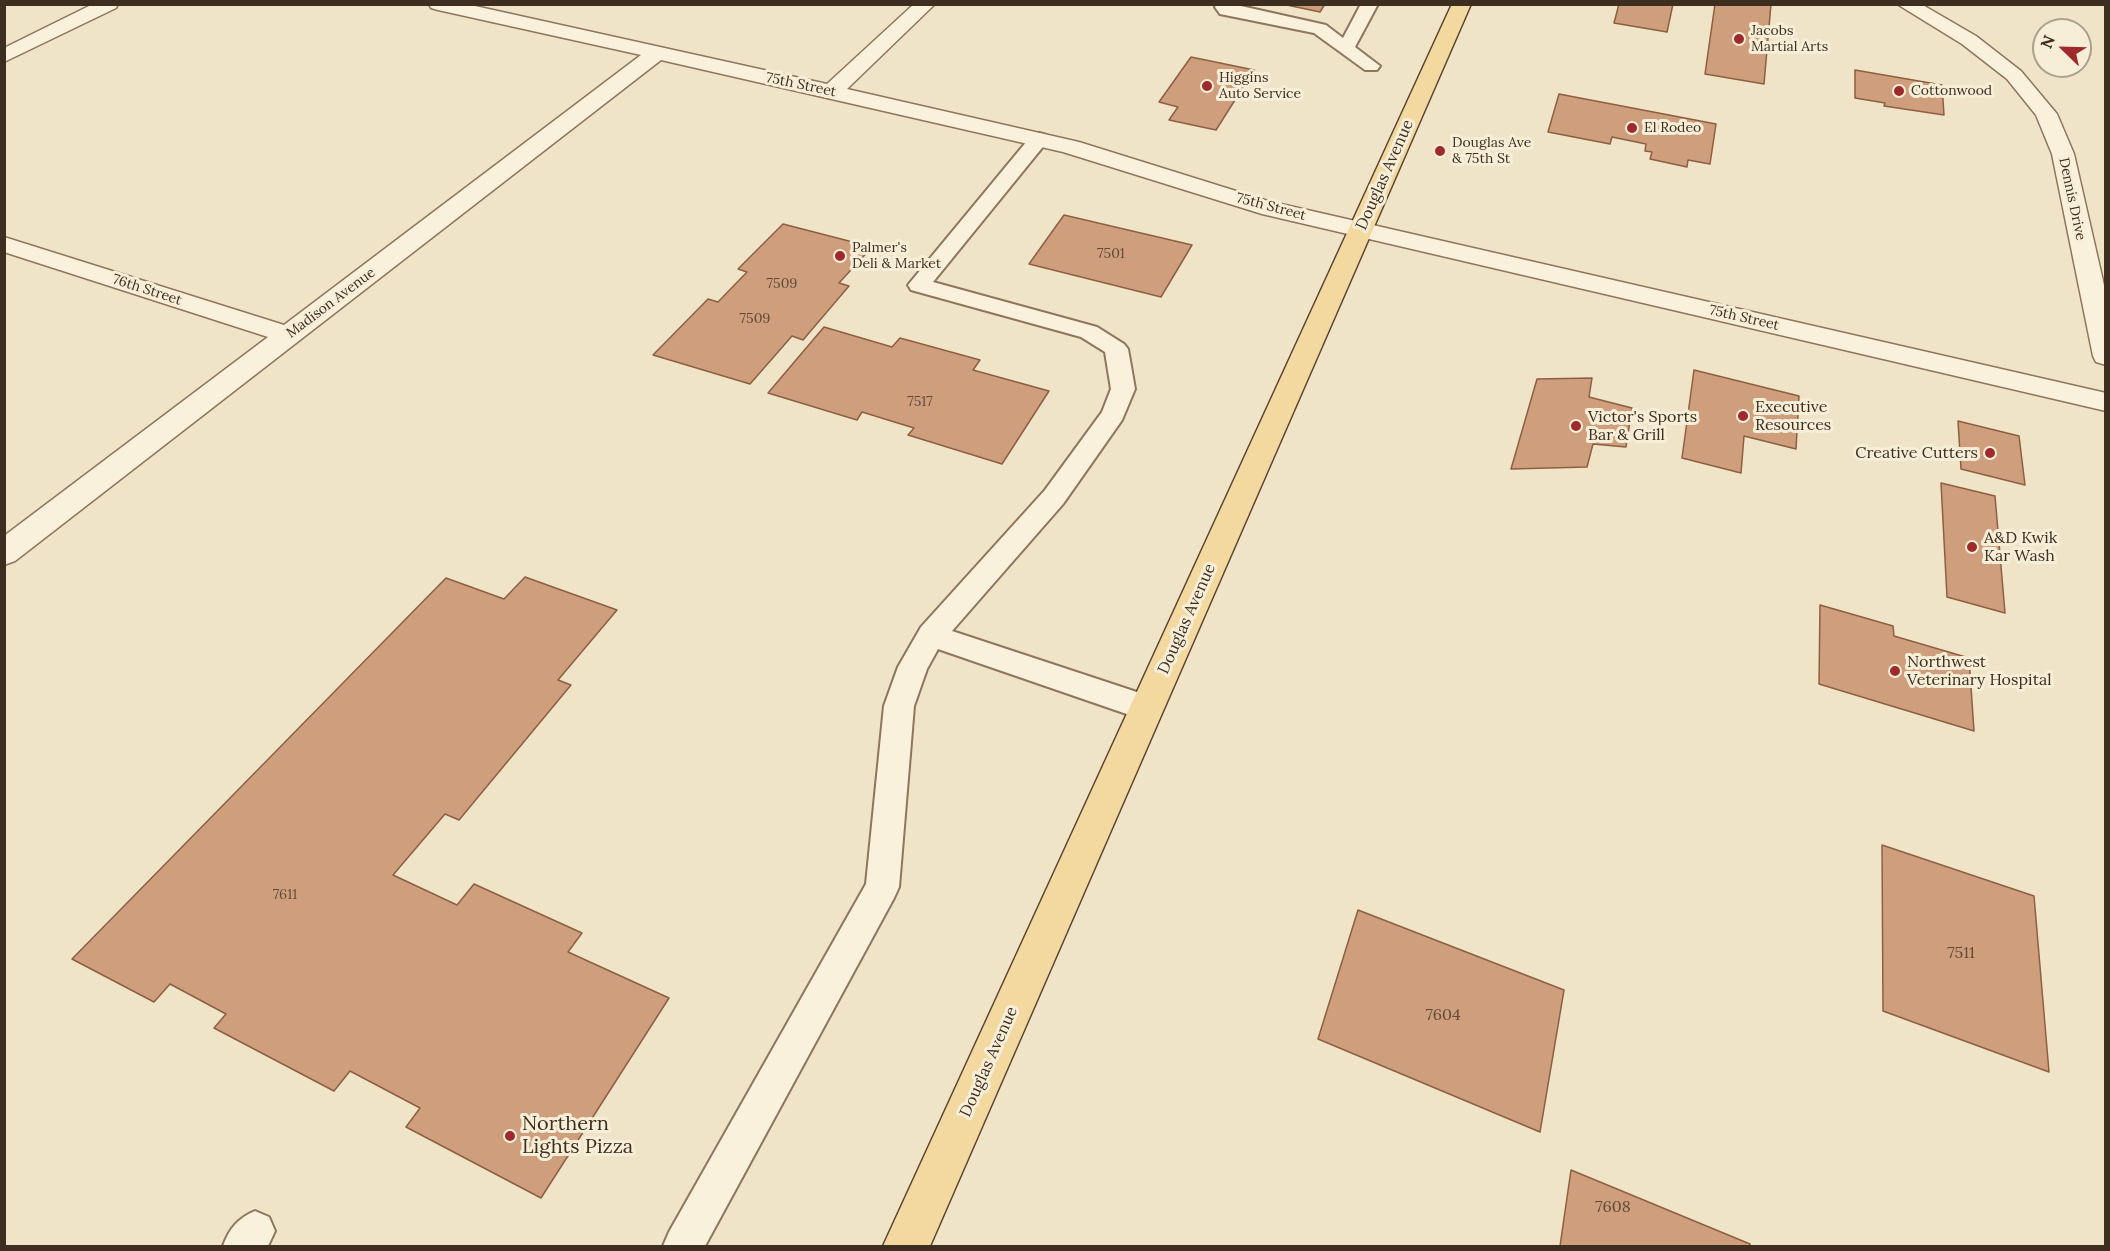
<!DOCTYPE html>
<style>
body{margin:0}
#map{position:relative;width:2110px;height:1251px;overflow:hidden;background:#f0e4c8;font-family:Lora,serif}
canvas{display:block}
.frame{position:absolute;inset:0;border:6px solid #3d2e20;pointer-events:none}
.north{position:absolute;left:2032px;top:18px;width:60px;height:60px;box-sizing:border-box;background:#f7eed8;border:2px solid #ada18e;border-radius:50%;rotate:293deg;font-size:16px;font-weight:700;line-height:24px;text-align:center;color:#3d2e20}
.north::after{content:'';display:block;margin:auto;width:21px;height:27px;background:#9e2a2b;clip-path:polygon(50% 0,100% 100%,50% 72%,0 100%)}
</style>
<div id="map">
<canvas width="2110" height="1251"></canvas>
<div class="frame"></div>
<div class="north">N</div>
</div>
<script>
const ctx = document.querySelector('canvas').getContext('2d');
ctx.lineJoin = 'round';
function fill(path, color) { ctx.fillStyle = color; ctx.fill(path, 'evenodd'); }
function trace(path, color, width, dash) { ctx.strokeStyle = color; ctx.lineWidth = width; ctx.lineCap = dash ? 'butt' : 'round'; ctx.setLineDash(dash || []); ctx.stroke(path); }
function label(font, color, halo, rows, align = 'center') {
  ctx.font = font + ' Lora,serif'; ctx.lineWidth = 6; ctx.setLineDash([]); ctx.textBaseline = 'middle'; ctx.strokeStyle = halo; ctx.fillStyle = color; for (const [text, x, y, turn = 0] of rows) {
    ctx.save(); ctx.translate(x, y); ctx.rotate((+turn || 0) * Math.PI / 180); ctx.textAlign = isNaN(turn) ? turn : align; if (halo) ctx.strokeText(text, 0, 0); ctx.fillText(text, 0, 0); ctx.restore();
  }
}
const building = new Path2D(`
 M 1282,4 L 1325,4 L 1320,12 Z
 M 1619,4 L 1673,4 L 1667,32 L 1614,23 Z
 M 1715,4 L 1771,4 L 1764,84 L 1705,74 Z
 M 1191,57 L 1254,70 L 1216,130 L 1169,120 L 1178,107 L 1159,102 Z
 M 1855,70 L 1942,85 L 1944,115 L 1884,106 L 1885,103 L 1855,98 Z
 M 1559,94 L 1716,124 L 1710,164 L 1688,160 L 1687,167 L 1650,159 L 1652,152 L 1645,151 L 1646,144 L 1612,137 L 1610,144 L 1548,132 Z
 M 1064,215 L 1192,245 L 1161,297 L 1029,264 Z
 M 783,224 L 872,247 L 839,283 L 849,286 L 803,340 L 792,336 L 750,384 L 653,355 L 708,299 L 718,302 L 747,272 L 738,269 Z
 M 824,327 L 892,347 L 900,338 L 980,360 L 973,370 L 1049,391 L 1002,464 L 908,435 L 914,428 L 862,412 L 857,420 L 768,393 Z
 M 1694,370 L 1799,396 L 1796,449 L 1744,436 L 1741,473 L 1682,458 Z
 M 1592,378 L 1589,397 L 1632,408 L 1626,447 L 1593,444 L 1587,467 L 1511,469 L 1537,379 Z
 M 1958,421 L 2019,436 L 2025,485 L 1961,469 Z
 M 1941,483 L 1995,496 L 2005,613 L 1947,597 Z
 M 525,577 L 617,610 L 558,680 L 571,685 L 459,820 L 445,814 L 393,875 L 457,905 L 474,884 L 582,933 L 568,952 L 669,998 L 541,1198 L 406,1127 L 420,1108 L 350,1071 L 334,1091 L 214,1028 L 226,1014 L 170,984 L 154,1002 L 72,959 L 446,578 L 504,599 Z
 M 1820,605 L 1893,626 L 1894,636 L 1969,658 L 1974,731 L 1819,684 Z
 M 1882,845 L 2034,896 L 2049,1072 L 1883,1011 Z
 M 1358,910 L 1564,990 L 1540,1132 L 1318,1039 Z
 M 1571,1170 L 1750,1244 L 1750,1246 L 1560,1246 Z`);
const lane = new Path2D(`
 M 1216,4 L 1232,4 L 1326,25 L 1343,38 L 1361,4 L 1378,4 L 1355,47 L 1380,66 L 1377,70 L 1365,70 L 1314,33 L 1220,14 L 1215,7 Z
 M 1039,133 L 1046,135 L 1049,139 L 1046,143 L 933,282 L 1097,327 L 1124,344 L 1128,349 L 1135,389 L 1122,420 L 1063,504 L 952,631 L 1158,699 L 1162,708 L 1158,717 L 1147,721 L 938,649 L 927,669 L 914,706 L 899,887 L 894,898 L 705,1246 L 663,1246 L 669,1232 L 866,884 L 884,706 L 898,667 L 921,627 L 1045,490 L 1102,412 L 1111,389 L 1105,352 L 1081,337 L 911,290 L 908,285 L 1032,135 Z
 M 255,1211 L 269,1217 L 275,1231 L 268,1246 L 223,1246 C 229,1229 238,1218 255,1211 Z`);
const street = new Path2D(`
 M 93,4 L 118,4 L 116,8 L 4,62 L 4,48 Z
 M 429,4 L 466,4 L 827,84 L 914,4 L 935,4 L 847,89 L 1079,142 L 1268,201 L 2106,393 L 2106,411 L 1262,214 L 1063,152 L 661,60 L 15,561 L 4,565 L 4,536 L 268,337 L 4,252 L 4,237 L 284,325 L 641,55 L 438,10 L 431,8 Z
 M 1897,4 L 1921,4 L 1976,36 L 2021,71 L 2057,114 L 2074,154 L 2106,294 L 2106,365 L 2096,362 L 2093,356 L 2052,154 L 2036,115 L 2007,79 L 1962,44 Z`);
const primary = new Path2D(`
 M 1452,4 L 1471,4 L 930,1246 L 883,1246 Z`);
const markers = [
 [1739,39,6,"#9e2a2b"],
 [1207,86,6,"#9e2a2b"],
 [1899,91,6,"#9e2a2b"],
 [1632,128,6,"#9e2a2b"],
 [1440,151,6,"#9e2a2b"],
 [840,256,6,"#9e2a2b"],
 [1743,416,6,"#9e2a2b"],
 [1576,426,6,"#9e2a2b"],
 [1990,453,6,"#9e2a2b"],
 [1972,547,6,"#9e2a2b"],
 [1895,671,6,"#9e2a2b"],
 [510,1136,6,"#9e2a2b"]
];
const farPoinames = [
 ["Jacobs",1751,31],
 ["Martial Arts",1751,47],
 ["Higgins",1219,78],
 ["Auto Service",1219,94],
 ["Cottonwood",1911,91],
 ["El Rodeo",1644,128],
 ["Douglas Ave",1452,143],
 ["& 75th St",1452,159],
 ["Palmer's",852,248],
 ["Deli & Market",852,264]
];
const farStreetnames = [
 ["75th Street",801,85,12],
 ["Dennis Drive",2072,199,78],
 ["75th Street",1271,207,15],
 ["76th Street",147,290,18],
 ["Madison Avenue",331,303,-37],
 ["75th Street",1744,318,13]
];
const numberNames = [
 ["7501",1111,254],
 ["7509",782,284],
 ["7509",755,319],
 ["7517",920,402],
 ["7611",285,895]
];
const streetNames = [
 ["Douglas Avenue",1385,175,-66],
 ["Douglas Avenue",1187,619,-66],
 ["Douglas Avenue",989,1062,-66]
];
const poiNames = [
 ["Executive",1755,407],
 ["Resources",1755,425],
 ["Victor's Sports",1588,417],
 ["Bar & Grill",1588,435],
 ["Creative Cutters",1978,453,"right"],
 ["A&D Kwik",1984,538],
 ["Kar Wash",1984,556],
 ["Northwest",1907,662],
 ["Veterinary Hospital",1907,680]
];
const nearNumbernames = [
 ["7511",1961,953],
 ["7604",1443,1015],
 ["7608",1613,1207]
];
const nearPoinames = [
 ["Northern",522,1124],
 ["Lights Pizza",522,1147]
];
fill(building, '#cf9f7d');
trace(building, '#8d5f41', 1.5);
trace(lane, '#8d765c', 4);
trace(street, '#8d765c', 3);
trace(primary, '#5b4430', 3);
fill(lane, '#faf1dc');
fill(street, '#faf1dc');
fill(primary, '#f3d9a0');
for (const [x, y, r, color] of markers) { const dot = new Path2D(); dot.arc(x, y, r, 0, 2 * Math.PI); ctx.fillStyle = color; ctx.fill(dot); trace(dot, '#f7eed8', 2); }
label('14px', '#3d2e20', '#f7eed8', farPoinames, 'left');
label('14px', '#3d2e20', '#f7eed8', farStreetnames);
label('14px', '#624a37', null, numberNames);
label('16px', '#3d2e20', '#f7eed8', streetNames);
label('16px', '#3d2e20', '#f7eed8', poiNames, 'left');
label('16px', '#624a37', null, nearNumbernames);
label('20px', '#3d2e20', '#f7eed8', nearPoinames, 'left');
</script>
